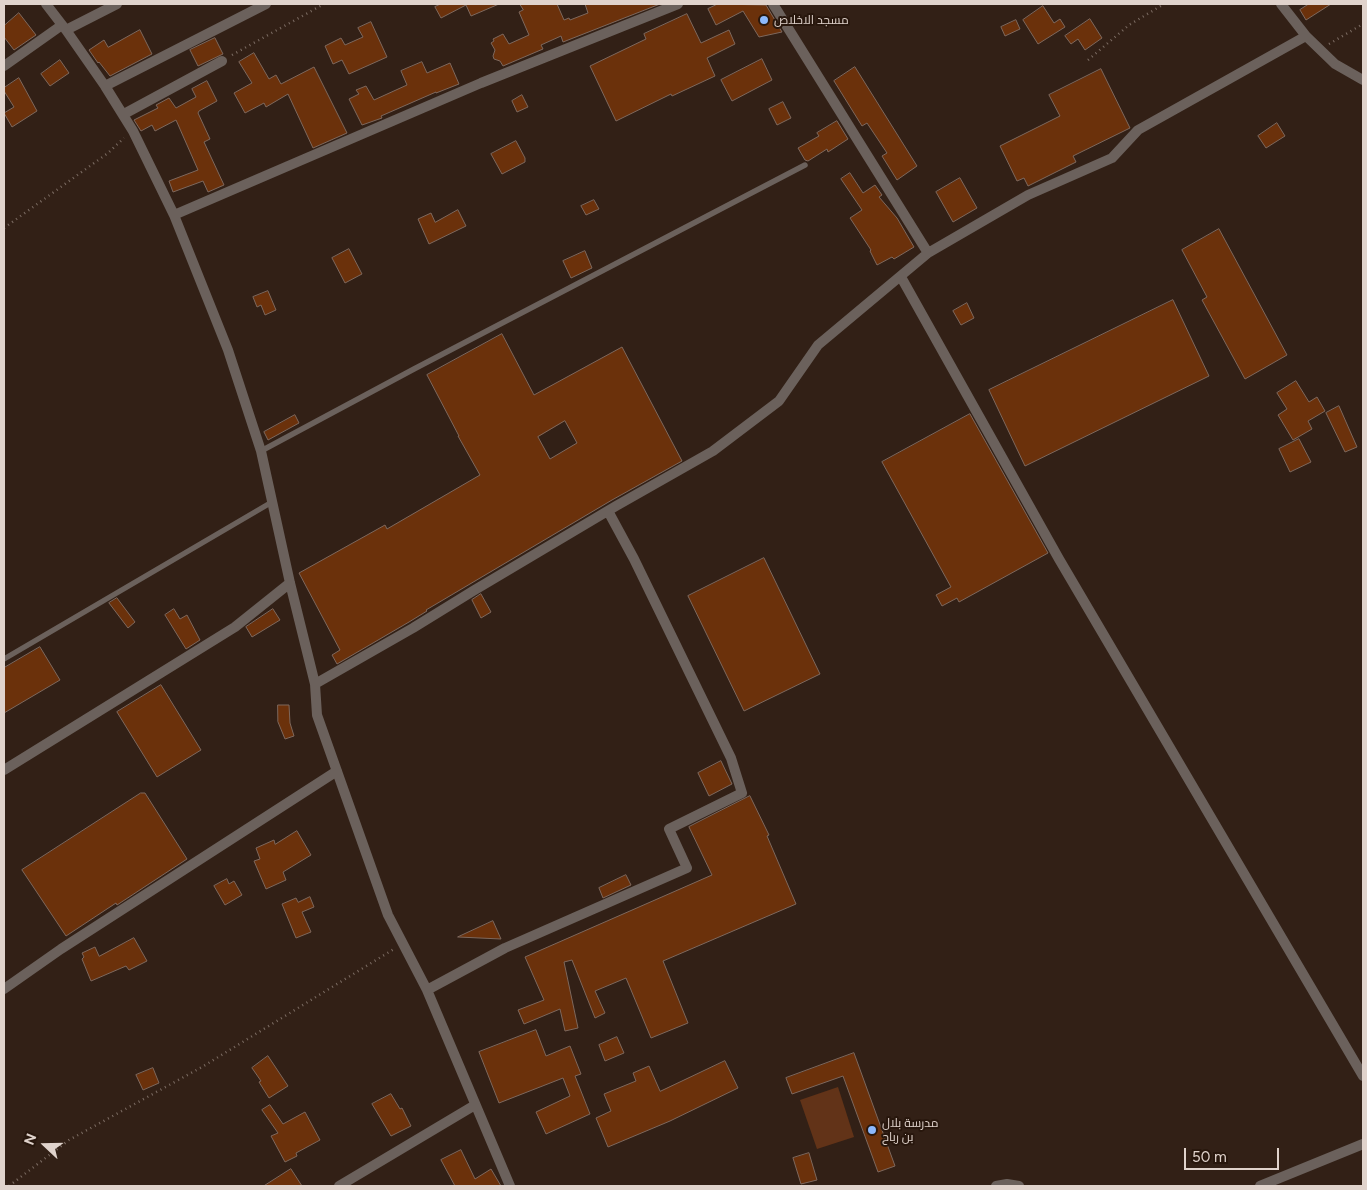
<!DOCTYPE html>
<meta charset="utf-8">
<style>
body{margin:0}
#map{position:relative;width:1367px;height:1190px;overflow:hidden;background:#322016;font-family:Figtree,sans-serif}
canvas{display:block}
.frame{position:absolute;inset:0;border:5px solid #e0d3cc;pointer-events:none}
.north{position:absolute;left:20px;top:1120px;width:50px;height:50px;-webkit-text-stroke:4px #28170d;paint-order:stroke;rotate:291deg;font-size:14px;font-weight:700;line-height:20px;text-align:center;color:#e0d3cc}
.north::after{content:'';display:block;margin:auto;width:18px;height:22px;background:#e0d3cc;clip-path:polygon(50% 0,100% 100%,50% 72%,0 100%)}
.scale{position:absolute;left:1184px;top:1148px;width:95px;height:22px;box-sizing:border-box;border:2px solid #e0d3cc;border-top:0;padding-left:6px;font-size:15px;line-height:18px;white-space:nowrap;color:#e0d3cc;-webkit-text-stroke:4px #28170d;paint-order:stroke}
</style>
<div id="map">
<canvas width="1367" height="1190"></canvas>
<div class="frame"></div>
<div class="north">N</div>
<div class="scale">50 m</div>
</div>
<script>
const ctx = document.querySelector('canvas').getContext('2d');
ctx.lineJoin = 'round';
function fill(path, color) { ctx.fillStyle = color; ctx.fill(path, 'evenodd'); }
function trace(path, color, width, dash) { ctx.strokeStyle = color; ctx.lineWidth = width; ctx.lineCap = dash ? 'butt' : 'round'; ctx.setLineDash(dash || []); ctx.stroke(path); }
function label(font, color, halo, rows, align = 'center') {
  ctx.font = font + ' Figtree,Cairo,sans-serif'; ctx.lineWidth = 4; ctx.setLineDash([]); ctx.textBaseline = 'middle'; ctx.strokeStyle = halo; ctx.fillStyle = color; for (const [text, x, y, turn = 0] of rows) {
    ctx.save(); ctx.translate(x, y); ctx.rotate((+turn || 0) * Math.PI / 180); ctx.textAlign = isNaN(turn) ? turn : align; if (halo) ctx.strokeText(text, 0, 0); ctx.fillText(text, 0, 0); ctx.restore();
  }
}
const green = new Path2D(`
 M 838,1087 L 854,1137 L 817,1149 L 800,1100 Z`);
const building = new Path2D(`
 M 441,4 L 499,4 L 471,16 L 466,5 L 441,18 L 435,7 Z
 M 520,4 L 557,4 L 564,20 L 569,18 L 570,20 L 588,13 L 585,4 L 660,4 L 563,42 L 561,36 L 541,45 L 543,49 L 503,66 L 500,61 L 494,59 L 493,56 L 495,50 L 491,43 L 494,41 L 493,39 L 503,34 L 509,44 L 529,35 L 519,12 L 523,10 Z
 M 718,4 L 766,5 L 782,32 L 759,37 L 743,11 L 716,25 L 708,9 Z
 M 1309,4 L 1331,4 L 1306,20 L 1300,10 Z
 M 1043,6 L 1054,23 L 1060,19 L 1065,27 L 1038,44 L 1023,20 Z
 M 19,13 L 36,35 L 14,50 L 4,37 L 4,26 Z
 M 687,14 L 701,43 L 729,30 L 735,44 L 707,58 L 715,76 L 672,96 L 671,94 L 616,121 L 590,66 L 646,39 L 644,34 Z
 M 1090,19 L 1102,38 L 1085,50 L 1078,39 L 1071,44 L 1065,36 Z
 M 1016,20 L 1020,29 L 1005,36 L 1001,27 Z
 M 371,22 L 387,57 L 349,74 L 342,60 L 333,64 L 325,46 L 341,38 L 345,45 L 363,37 L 358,28 Z
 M 140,30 L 152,54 L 110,76 L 99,62 L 98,63 L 89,50 L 104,40 L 108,47 Z
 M 215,38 L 223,54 L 198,66 L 190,50 Z
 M 254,53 L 269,79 L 276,75 L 281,84 L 314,67 L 347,133 L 313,148 L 288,94 L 266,107 L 264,103 L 245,113 L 234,93 L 252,83 L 239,62 Z
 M 762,59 L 772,80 L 732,101 L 721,80 Z
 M 60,60 L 69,73 L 50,86 L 41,74 Z
 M 422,62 L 427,73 L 450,63 L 459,84 L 436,93 L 436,92 L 381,116 L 382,118 L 362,125 L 349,99 L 359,94 L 356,90 L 366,86 L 374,100 L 407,85 L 401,71 Z
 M 855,67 L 917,166 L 897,180 L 882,156 L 887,153 L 867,123 L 862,126 L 834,81 Z
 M 1101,69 L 1130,128 L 1073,156 L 1076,162 L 1028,186 L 1024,178 L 1017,181 L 1000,146 L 1060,116 L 1049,95 Z
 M 19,78 L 37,111 L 12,127 L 4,113 L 14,107 L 4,91 L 4,88 Z
 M 207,81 L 217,101 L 199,111 L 198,113 L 210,139 L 204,142 L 224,185 L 208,192 L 203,181 L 173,192 L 169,181 L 198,170 L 176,120 L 155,131 L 152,125 L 141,131 L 134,120 L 158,108 L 156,105 L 169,98 L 176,108 L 196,97 L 192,89 Z
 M 522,95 L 528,107 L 517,112 L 512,101 Z
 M 783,102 L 791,118 L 777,125 L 769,109 Z
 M 837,121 L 848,139 L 828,152 L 827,149 L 808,161 L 805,160 L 798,148 L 819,136 L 817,133 Z
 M 1277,123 L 1285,136 L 1266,148 L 1258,136 Z
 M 516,141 L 525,158 L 525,162 L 502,174 L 491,154 Z
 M 850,173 L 863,193 L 875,185 L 882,195 L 879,197 L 897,218 L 914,247 L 894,259 L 892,257 L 877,265 L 870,251 L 871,250 L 850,218 L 862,210 L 841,179 Z
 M 960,178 L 977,208 L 953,222 L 936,192 Z
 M 594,200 L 599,209 L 586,215 L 581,206 Z
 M 458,210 L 466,226 L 429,244 L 418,219 L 431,213 L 435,222 Z
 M 1219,229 L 1287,355 L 1245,379 L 1202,300 L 1207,297 L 1182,250 Z
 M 349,249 L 362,274 L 345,283 L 332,258 Z
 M 585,251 L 592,268 L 571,278 L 563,261 Z
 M 268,291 L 276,310 L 265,315 L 261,305 L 257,307 L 253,297 Z
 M 1173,300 L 1209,376 L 1025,466 L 989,390 Z
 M 967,303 L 974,318 L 961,325 L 953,311 Z
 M 502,334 L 534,395 L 622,347 L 682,461 L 612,500 L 426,610 L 427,611 L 409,622 L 337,664 L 332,655 L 340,650 L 299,573 L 385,525 L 387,529 L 480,475 L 458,436 L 459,436 L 427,375 ZM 565,421 L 577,443 L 550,459 L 538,437 Z
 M 1296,381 L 1309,402 L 1317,397 L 1325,411 L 1308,421 L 1312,429 L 1293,440 L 1278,415 L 1287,409 L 1277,393 Z
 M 1339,406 L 1357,447 L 1345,452 L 1326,413 Z
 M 970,414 L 1048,553 L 959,602 L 957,598 L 942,606 L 936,595 L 951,587 L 882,462 Z
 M 295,415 L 299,423 L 268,440 L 264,432 Z
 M 1299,439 L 1311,462 L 1290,472 L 1279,449 Z
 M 764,558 L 820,674 L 744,711 L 688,596 Z
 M 481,594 L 491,612 L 481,618 L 472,600 Z
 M 117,598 L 135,622 L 128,628 L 109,603 Z
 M 174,609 L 180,619 L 187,615 L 200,640 L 186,649 L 165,615 Z
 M 273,609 L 280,620 L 252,637 L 246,627 Z
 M 40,647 L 60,680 L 4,713 L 4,668 Z
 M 161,685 L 201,750 L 157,777 L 117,712 Z
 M 278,705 L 289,705 L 290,723 L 294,736 L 285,739 L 278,722 Z
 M 721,761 L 732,784 L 709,796 L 698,773 Z
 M 141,793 L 145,793 L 187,859 L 117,905 L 116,903 L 66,936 L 22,870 Z
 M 750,796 L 769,835 L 767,836 L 796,904 L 663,961 L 688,1023 L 651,1038 L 626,978 L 595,991 L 605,1013 L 595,1018 L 572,960 L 564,962 L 578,1028 L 565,1031 L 560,1009 L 524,1024 L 518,1010 L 544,1000 L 525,957 L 712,875 L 689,827 Z
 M 297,831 L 311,855 L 283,872 L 286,880 L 266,889 L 254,861 L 260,859 L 256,848 L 274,840 L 275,844 Z
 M 626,875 L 631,885 L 603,898 L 599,888 Z
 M 227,879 L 229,884 L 234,881 L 242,895 L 225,905 L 214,886 Z
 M 310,897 L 314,907 L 302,912 L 311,932 L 296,938 L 282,904 L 296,898 L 298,902 Z
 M 493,921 L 501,939 L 458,937 Z
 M 134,938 L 147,961 L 129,970 L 126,966 L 91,981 L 82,959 L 84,957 L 82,953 L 95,947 L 99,956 Z
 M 536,1030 L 546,1056 L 570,1046 L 581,1074 L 575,1076 L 590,1114 L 546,1134 L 536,1112 L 570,1096 L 563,1078 L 499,1103 L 479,1052 Z
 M 617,1037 L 624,1053 L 605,1061 L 599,1045 Z
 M 854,1053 L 895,1166 L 878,1172 L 843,1076 L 792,1094 L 786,1078 Z
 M 268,1056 L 288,1086 L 269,1098 L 259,1082 L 261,1081 L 252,1068 Z
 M 725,1061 L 738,1088 L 670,1121 L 608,1147 L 596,1118 L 611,1111 L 604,1094 L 636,1081 L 633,1073 L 649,1066 L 660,1091 Z
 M 153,1068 L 159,1083 L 143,1090 L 136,1075 Z
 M 391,1094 L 400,1109 L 402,1108 L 411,1126 L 391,1136 L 372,1104 Z
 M 270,1105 L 283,1124 L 305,1112 L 320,1140 L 296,1153 L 297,1156 L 285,1162 L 271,1136 L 278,1133 L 262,1110 Z
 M 461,1150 L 475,1179 L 491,1169 L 501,1186 L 455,1186 L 441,1160 Z
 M 809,1153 L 817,1180 L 801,1184 L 793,1158 Z
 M 291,1169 L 302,1186 L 264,1186 Z`);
const path = new Path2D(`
 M 1329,44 L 1363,24
 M 232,55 L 324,4
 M 1088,60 L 1129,25 L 1164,4
 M 4,228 L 108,153 L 124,138
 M 9,1186 L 69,1140 L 202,1067 L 394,949`);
const lane = new Path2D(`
 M 261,451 L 414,369 L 805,165
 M 4,659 L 272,502`);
const street = new Path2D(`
 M 46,4 L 66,30 L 105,86 L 133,131 L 174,215 L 228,350 L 261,451 L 290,583 L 315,684 L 317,715 L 388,915 L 427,990 L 510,1186
 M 773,4 L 928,253
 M 1281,4 L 1306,36 L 1335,64 L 1363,80
 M 66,30 L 117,4
 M 4,66 L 62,25
 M 105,86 L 266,4
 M 124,114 L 222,61
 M 174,215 L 481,83 L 678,4
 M 901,277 L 1059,559 L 1363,1076
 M 315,684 L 413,628 L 473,591 L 616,506 L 713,451 L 779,401 L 818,345 L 928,253 L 1028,195 L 1112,158 L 1138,130 L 1306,36
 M 4,770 L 235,627 L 290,583
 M 4,989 L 61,949 L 337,771
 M 427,990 L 505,948 L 687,868 L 669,829 L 742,793 L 731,758 L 634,559 L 608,511
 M 339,1186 L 475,1105
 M 996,1186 L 1007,1184 L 1019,1186
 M 1260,1186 L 1363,1144`);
const markers = [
 [764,20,5,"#8db9fc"],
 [872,1130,5,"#8db9fc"]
];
const poiNames = [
 ["مسجد الاخلاص",774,20],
 ["مدرسة بلال",882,1123],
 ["بن رباح",882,1137]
];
fill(green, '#623318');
fill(building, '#6b310b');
trace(building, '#7e685d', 1);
trace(path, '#7d6d64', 2.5, [1, 4]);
trace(lane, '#6b615c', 5.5);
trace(street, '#6b615c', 10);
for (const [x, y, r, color] of markers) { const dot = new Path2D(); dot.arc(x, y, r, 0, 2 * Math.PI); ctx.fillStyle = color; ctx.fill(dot); trace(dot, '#28170d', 2); }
label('12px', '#e0d3cc', '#28170d', poiNames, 'left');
</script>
